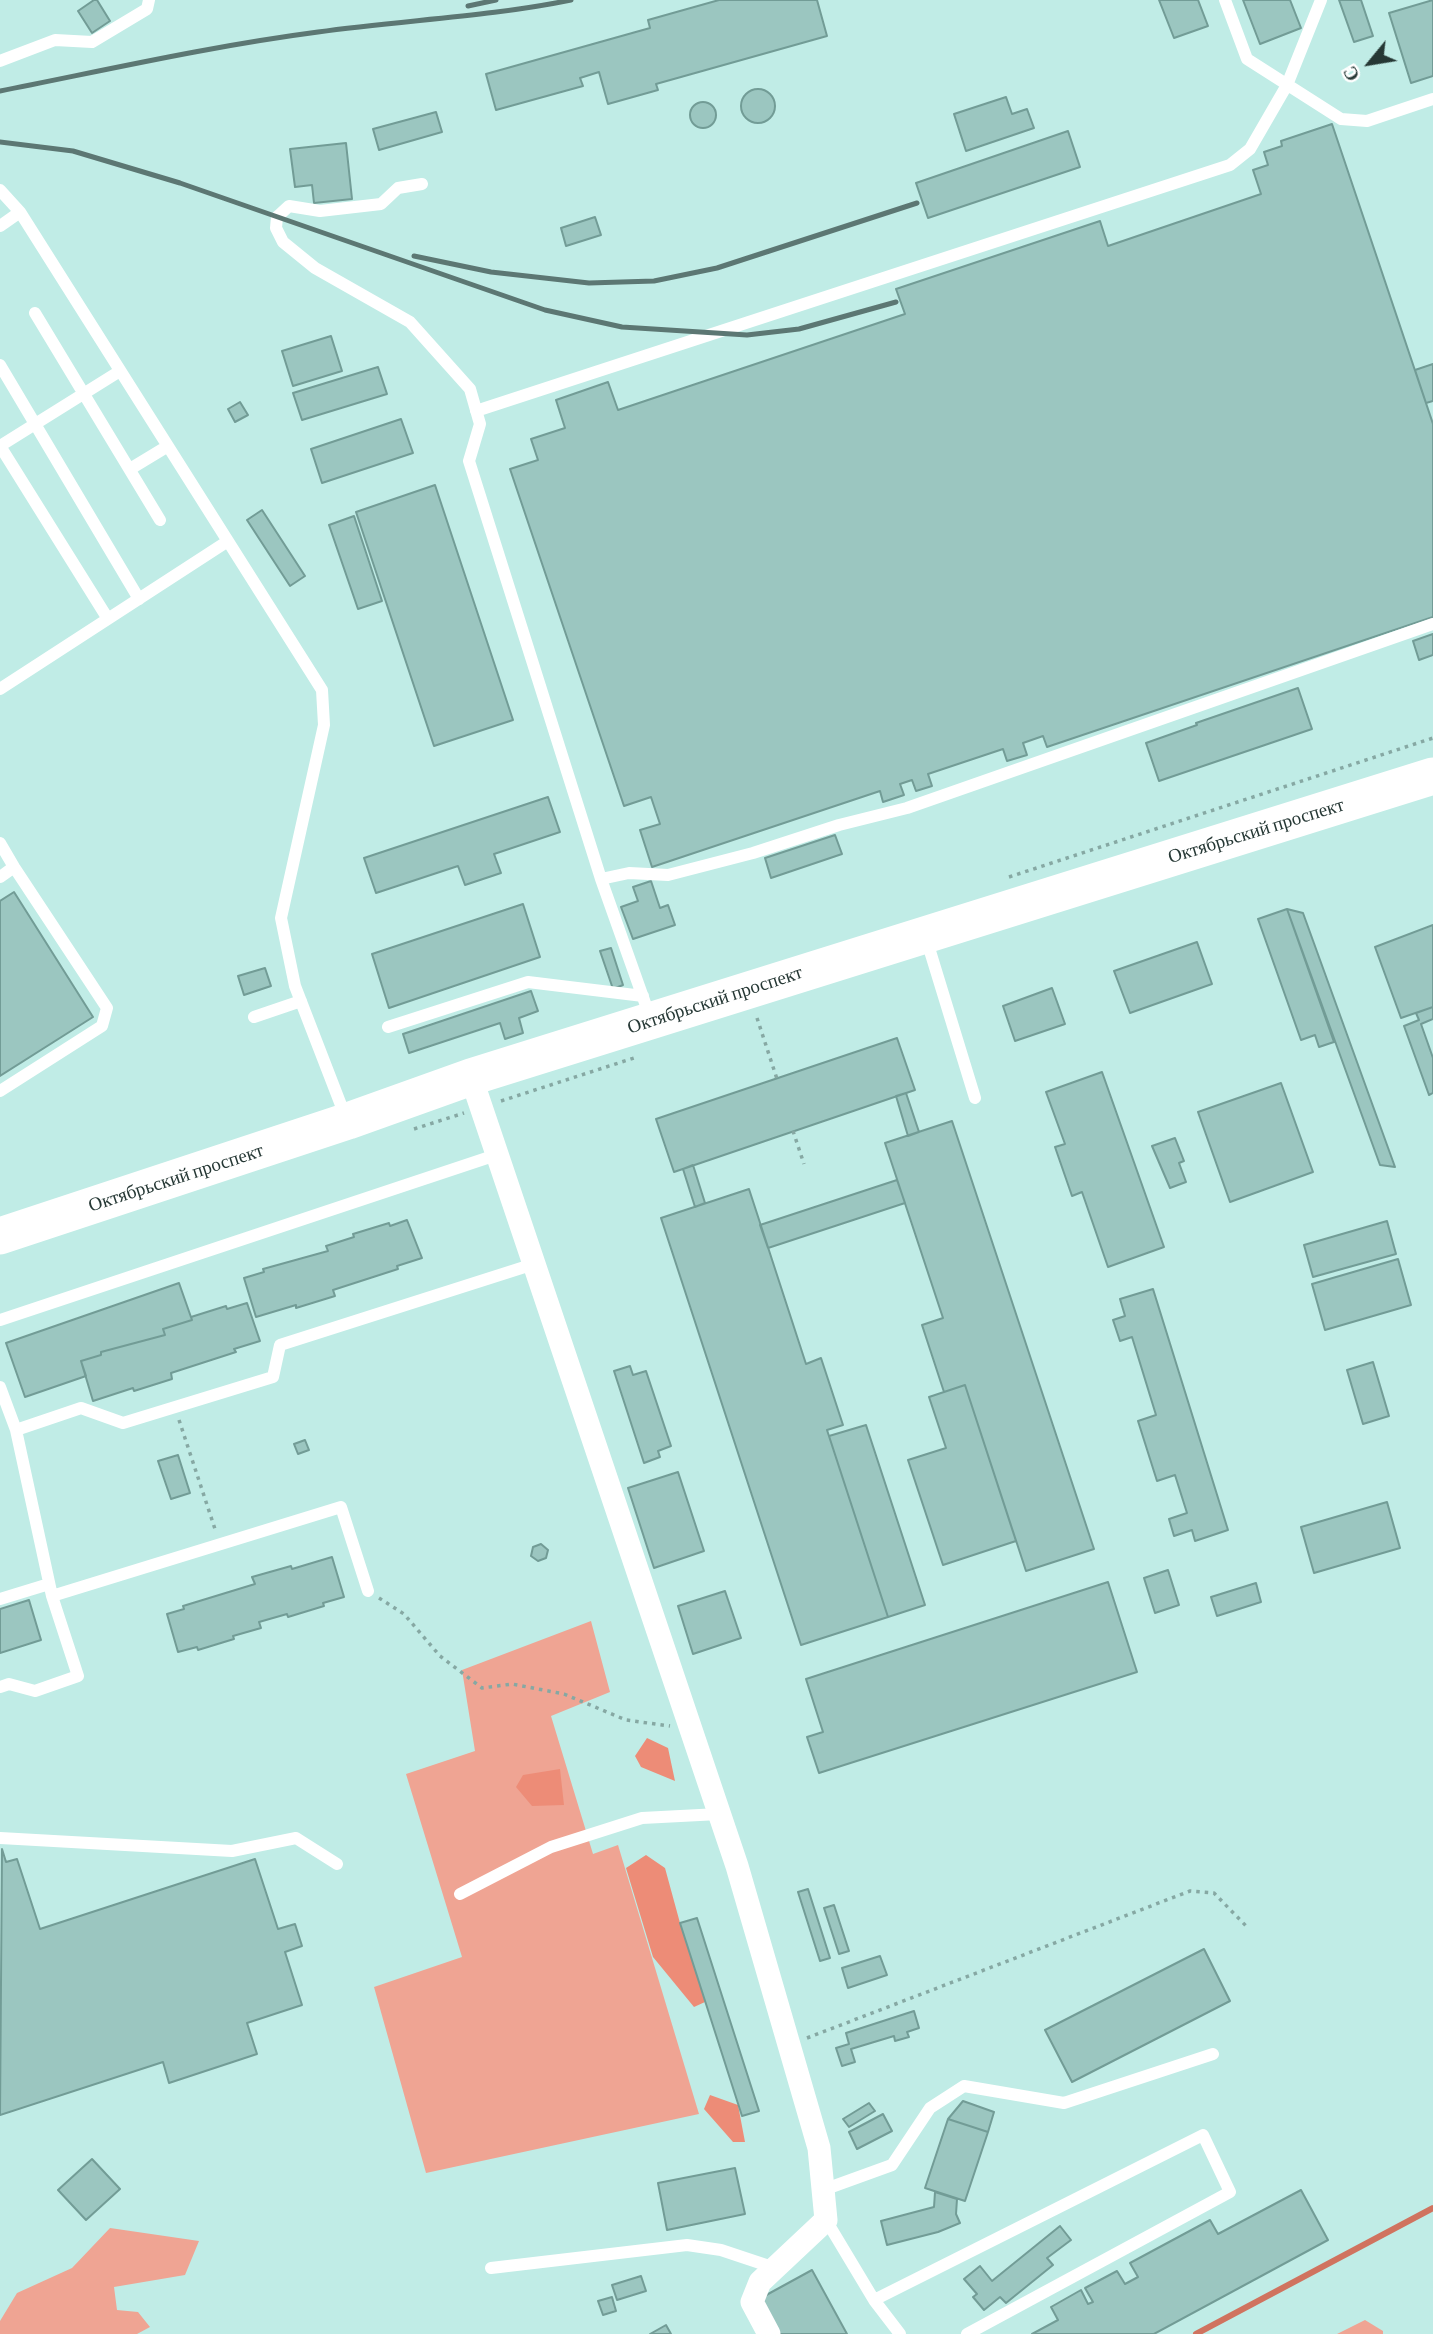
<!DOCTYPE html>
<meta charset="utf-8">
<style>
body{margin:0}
#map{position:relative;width:1433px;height:2334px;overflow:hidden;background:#c0ece6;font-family:"Crimson Pro",serif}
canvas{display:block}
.north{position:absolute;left:1335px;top:28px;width:70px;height:70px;-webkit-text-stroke:5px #fff;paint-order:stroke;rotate:240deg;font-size:19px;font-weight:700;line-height:28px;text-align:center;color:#263835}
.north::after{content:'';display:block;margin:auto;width:24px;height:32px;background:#263835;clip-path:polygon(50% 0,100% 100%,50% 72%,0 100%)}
</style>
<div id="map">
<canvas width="1433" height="2334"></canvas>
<div class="north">С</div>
</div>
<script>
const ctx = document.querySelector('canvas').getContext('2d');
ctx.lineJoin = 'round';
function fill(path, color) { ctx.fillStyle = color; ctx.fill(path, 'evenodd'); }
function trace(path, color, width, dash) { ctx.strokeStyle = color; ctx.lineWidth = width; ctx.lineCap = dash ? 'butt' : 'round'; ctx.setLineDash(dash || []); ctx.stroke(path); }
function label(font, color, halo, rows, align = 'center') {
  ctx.font = font + ' "Crimson Pro",serif'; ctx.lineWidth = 5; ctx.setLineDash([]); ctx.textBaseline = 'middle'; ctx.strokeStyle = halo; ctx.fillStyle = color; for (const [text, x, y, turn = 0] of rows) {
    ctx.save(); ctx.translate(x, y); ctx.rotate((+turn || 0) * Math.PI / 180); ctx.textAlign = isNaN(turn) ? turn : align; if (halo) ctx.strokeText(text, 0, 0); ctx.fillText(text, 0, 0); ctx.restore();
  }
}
const green = new Path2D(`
 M 591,1621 L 610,1692 L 551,1716 L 593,1854 L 618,1845 L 699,2114 L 426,2173 L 374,1987 L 462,1957 L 406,1774 L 475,1751 L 462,1670 Z
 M 110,2228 L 199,2241 L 185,2275 L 114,2287 L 117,2310 L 138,2312 L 150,2327 L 137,2334 L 0,2334 L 0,2321 L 17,2293 L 72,2268 Z
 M 1365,2320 L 1383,2331 L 1383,2334 L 1337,2334 Z`);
const forest = new Path2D(`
 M 647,1738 L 668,1748 L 675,1781 L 641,1767 L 635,1756 Z
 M 560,1769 L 564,1805 L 532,1806 L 516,1787 L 523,1775 Z
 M 646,1855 L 665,1868 L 680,1923 L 705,2002 L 694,2007 L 653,1957 L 626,1868 Z
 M 710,2095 L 738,2105 L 745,2142 L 733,2142 L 704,2109 Z`);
const stream = new Path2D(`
 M 1196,2334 L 1433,2208`);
const building = new Path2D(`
 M 94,0 L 97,0 L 110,21 L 92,33 L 78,11 Z
 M 719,0 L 817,0 L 827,36 L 656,84 L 658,90 L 608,104 L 599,72 L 580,78 L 583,86 L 496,110 L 486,74 L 650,28 L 648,20 Z
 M 1159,0 L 1198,0 L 1208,26 L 1174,38 Z
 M 1243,0 L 1290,0 L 1301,28 L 1260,44 Z
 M 1339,0 L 1361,0 L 1373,36 L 1354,42 Z
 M 1433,0 L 1433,76 L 1411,83 L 1389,13 Z
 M741 106a17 17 0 1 1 34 0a17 17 0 1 1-34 0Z
 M 1006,97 L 1012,114 L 1027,109 L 1034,128 L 966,151 L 954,114 Z
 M690 115a13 13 0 1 1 26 0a13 13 0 1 1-26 0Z
 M 436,112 L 442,132 L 379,150 L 373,129 Z
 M 1332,124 L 1433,424 L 1433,617 L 1047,747 L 1043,736 L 1023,743 L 1027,755 L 1007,761 L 1003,749 L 928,774 L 932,786 L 916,791 L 912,780 L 900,784 L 904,795 L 883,802 L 880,791 L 652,867 L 640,830 L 660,824 L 651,797 L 624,806 L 510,469 L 538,460 L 531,439 L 565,428 L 556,400 L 608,382 L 618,410 L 905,314 L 896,289 L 1100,221 L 1108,246 L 1261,194 L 1253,170 L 1268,165 L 1264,152 L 1282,146 L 1281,141 Z
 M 1068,131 L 1080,167 L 928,218 L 916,183 Z
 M 346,143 L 352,199 L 314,203 L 312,185 L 295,187 L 290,149 Z
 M 595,217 L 601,235 L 566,246 L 561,228 Z
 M 331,336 L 342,371 L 293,386 L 282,351 Z
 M 1433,364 L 1433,401 L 1426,403 L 1415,370 Z
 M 378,367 L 387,394 L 302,420 L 293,393 Z
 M 240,402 L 248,415 L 235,422 L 228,409 Z
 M 401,419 L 413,453 L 322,483 L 311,449 Z
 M 435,485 L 513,720 L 434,746 L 356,512 Z
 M 262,510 L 305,576 L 290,586 L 247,520 Z
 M 354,516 L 382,601 L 358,609 L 329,525 Z
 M 1433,634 L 1433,655 L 1419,660 L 1413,641 Z
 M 1298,688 L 1312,729 L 1159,781 L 1146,743 L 1197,725 L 1196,723 Z
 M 548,797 L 560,832 L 494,854 L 501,873 L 465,885 L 458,866 L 376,893 L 364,858 Z
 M 835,835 L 842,854 L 771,878 L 765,858 Z
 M 651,881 L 660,908 L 668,905 L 675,925 L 633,939 L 621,907 L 638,901 L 633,887 Z
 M 14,892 L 93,1017 L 0,1076 L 0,901 Z
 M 523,904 L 540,957 L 389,1008 L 372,954 Z
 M 1287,909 L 1303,913 L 1395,1167 L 1380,1165 Z
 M 1287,909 L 1334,1042 L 1319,1047 L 1315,1035 L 1301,1040 L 1258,919 Z
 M 1433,925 L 1433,1007 L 1401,1018 L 1375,947 Z
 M 1197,942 L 1212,984 L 1130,1013 L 1114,971 Z
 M 611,948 L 623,985 L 613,989 L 600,951 Z
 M 265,968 L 271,986 L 244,995 L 238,976 Z
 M 1052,988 L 1065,1024 L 1015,1041 L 1003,1006 Z
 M 531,991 L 538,1011 L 519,1018 L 523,1033 L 505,1039 L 500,1023 L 409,1053 L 403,1034 Z
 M 1433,1007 L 1433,1019 L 1421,1024 L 1433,1058 L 1433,1093 L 1429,1095 L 1404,1026 L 1419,1020 L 1416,1013 Z
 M 897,1038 L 915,1090 L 674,1172 L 656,1119 Z
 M 1102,1072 L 1164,1247 L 1108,1267 L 1082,1192 L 1072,1196 L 1055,1147 L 1065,1144 L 1046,1092 Z
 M 1281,1083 L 1313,1172 L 1230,1202 L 1198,1112 Z
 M 906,1093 L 919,1132 L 908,1136 L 896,1096 Z
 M 952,1121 L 1094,1549 L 1026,1571 L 965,1385 L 944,1392 L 922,1325 L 943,1318 L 885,1143 Z
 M 1175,1138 L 1184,1161 L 1179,1163 L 1186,1182 L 1170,1188 L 1152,1146 Z
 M 693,1165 L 705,1203 L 695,1207 L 683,1169 Z
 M 897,1180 L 905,1203 L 768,1248 L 760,1225 Z
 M 749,1189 L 806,1364 L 821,1358 L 843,1425 L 827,1430 L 888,1617 L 801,1645 L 661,1218 Z
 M 407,1220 L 422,1258 L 397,1266 L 398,1269 L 333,1290 L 335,1296 L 296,1308 L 296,1305 L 256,1317 L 244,1278 L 264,1272 L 263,1269 L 328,1251 L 326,1246 L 354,1237 L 353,1234 L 389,1223 L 390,1226 Z
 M 1387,1221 L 1396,1254 L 1313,1277 L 1304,1245 Z
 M 1398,1259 L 1411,1305 L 1325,1330 L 1312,1284 Z
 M 179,1283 L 192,1320 L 163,1329 L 165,1335 L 101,1352 L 101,1355 L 81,1361 L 86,1376 L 25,1397 L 6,1343 Z
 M 1153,1289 L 1228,1530 L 1195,1541 L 1192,1530 L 1174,1536 L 1169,1519 L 1187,1513 L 1175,1475 L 1157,1481 L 1138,1421 L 1156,1415 L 1132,1337 L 1120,1341 L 1113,1320 L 1125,1316 L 1120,1299 Z
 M 247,1303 L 260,1341 L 234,1349 L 236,1352 L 171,1373 L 172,1379 L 134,1391 L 133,1388 L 93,1401 L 81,1361 L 101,1355 L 101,1352 L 165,1335 L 163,1329 L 192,1320 L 191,1317 L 226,1306 L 227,1309 Z
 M 1373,1362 L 1389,1416 L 1363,1424 L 1347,1370 Z
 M 630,1366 L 633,1375 L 646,1371 L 671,1446 L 658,1451 L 660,1457 L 644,1463 L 614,1371 Z
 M 965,1385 L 1016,1541 L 943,1565 L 908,1460 L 946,1448 L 929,1397 Z
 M 866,1425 L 925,1605 L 888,1617 L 829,1436 Z
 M 305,1440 L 309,1450 L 298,1454 L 294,1444 Z
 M 178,1455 L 190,1493 L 171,1499 L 158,1461 Z
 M 678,1472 L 704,1551 L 654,1568 L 628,1488 Z
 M 1387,1502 L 1400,1548 L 1314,1573 L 1301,1527 Z
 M 541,1544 L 548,1550 L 546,1558 L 538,1561 L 531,1556 L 533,1547 Z
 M 332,1557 L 344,1597 L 323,1603 L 324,1606 L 288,1617 L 287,1614 L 259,1622 L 261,1628 L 233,1636 L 234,1639 L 198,1650 L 197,1647 L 178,1652 L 167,1614 L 184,1609 L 183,1606 L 255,1584 L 252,1577 L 291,1566 L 292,1569 Z
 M 1168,1570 L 1179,1605 L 1155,1613 L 1144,1578 Z
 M 1108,1582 L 1137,1672 L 819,1773 L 807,1737 L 823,1732 L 806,1679 Z
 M 1256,1583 L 1261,1602 L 1217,1616 L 1211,1597 Z
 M 725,1591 L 741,1638 L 693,1654 L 678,1606 Z
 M 29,1600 L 41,1640 L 0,1653 L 0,1609 Z
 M 2,1849 L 6,1862 L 17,1859 L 40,1929 L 255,1859 L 278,1929 L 295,1924 L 302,1946 L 285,1952 L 302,2005 L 247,2023 L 257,2054 L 169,2083 L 163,2062 L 0,2115 Z
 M 808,1889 L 830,1958 L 820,1961 L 798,1892 Z
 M 834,1905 L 849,1951 L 839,1954 L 824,1908 Z
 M 697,1918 L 759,2111 L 742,2116 L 680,1923 Z
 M 1204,1949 L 1230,2001 L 1072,2082 L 1045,2030 Z
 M 880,1956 L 887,1975 L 848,1988 L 842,1968 Z
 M 914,2011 L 919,2028 L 907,2032 L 909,2037 L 895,2041 L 894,2036 L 851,2049 L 855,2062 L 842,2066 L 836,2048 L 849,2044 L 846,2033 Z
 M 963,2101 L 994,2112 L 988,2132 L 948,2119 Z
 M 869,2103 L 875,2111 L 849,2127 L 843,2119 Z
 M 883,2114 L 892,2131 L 857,2149 L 849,2132 Z
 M 948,2119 L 988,2132 L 965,2201 L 925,2188 Z
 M 92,2159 L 120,2189 L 86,2220 L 58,2190 Z
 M 735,2168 L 745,2214 L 667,2230 L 658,2183 Z
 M 1301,2190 L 1328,2240 L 1154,2334 L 1032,2334 L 1058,2320 L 1051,2307 L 1081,2290 L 1088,2304 L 1093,2302 L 1085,2288 L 1117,2271 L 1125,2284 L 1138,2277 L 1130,2263 L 1210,2220 L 1218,2234 Z
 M 935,2192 L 957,2199 L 956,2214 L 960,2223 L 938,2232 L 887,2245 L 881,2221 L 934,2207 Z
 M 1060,2226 L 1071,2240 L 1047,2258 L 1053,2265 L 1006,2303 L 1000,2297 L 984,2310 L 973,2297 L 977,2294 L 964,2279 L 980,2266 L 992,2281 Z
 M 812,2270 L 847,2334 L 778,2334 L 759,2299 Z
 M 641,2276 L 646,2291 L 617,2300 L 612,2285 Z
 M 612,2297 L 616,2311 L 603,2315 L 598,2301 Z
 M 666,2325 L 671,2334 L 650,2334 Z`);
const path = new Path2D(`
 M 1009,877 L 1433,738
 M 757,1018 L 777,1079
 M 501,1101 L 637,1057
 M 414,1129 L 464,1113
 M 793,1131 L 804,1164
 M 179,1420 L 215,1529
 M 379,1598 L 404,1614 L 440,1656 L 482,1688 L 512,1684 L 564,1694 L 626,1720 L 670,1726
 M 807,2038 L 1190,1891 L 1214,1893 L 1249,1929`);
const service = new Path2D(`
 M 1225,0 L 1247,59 L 1341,119 L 1367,121 L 1433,99
 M 0,61 L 55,40 L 92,42 L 147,9 L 149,0
 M 422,184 L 398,188 L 381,204 L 320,211 L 289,206 L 277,217 L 276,228 L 283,242 L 315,268 L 410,322 L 470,389 L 480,424 L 469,461 L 601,879 L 650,1017
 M 0,190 L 20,212 L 322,690 L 324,725 L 281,918 L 295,986 L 346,1118
 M 0,226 L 20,212
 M 35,313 L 160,520
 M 0,365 L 139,599
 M 476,411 L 1230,165 L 1250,149 L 1287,85 L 1321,0
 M 0,446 L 108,619
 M 0,446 L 120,371
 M 130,469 L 168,446
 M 0,689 L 228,541
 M 0,843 L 14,867 L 107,1008 L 102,1026 L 0,1091
 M 0,877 L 14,867
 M 601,879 L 629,873 L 668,875 L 753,853 L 839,825 L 907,808 L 1433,624
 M 926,938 L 975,1098
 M 254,1017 L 301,1001
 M 388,1027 L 528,982 L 643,996
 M 0,1320 L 496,1155
 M 0,1387 L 16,1430 L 52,1596 L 78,1676 L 35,1691 L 9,1684 L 0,1687
 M 16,1430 L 81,1408 L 123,1423 L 273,1377 L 280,1345 L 534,1264
 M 52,1596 L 341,1507 L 368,1591
 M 0,1599 L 49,1584
 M 0,1838 L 232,1851 L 296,1838 L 337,1864
 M 460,1894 L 551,1847 L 642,1818 L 719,1814
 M 823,2190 L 892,2165 L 930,2108 L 964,2086 L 1064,2103 L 1213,2054
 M 826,2220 L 874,2300 L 900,2334
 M 491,2268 L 687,2245 L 721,2250 L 775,2268
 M 874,2300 L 1203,2135 L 1230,2192 L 967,2334`);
const minor = new Path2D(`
 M 471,1077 L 737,1866 L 819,2148 L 826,2220 L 760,2282 L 752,2302 L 769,2334`);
const primary = new Path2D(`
 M 0,1236 L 348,1121 L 471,1077 L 1433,776`);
const rail = new Path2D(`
 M 468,6 L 496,0
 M 0,91 C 106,70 211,46 318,32 C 402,20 488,17 571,0
 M 0,142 L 73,151 L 180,183 L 545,310 L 622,327 L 747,335 L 799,329 L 896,302
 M 414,256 L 491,272 L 589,283 L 654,281 L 717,268 L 917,203`);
const streetNames = [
 ["Октябрьский проспект",1256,831,-17],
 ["Октябрьский проспект",715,1000,-18],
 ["Октябрьский проспект",176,1178,-18]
];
fill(green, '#efa493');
fill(forest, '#ed8c77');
trace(stream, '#d0735f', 6);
fill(building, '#9bc6c0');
trace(building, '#729c96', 2);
trace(path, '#86a8a3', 3.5, [3.5, 5]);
trace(service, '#fff', 12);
trace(minor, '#fff', 23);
trace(primary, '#fff', 37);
trace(rail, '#5c7773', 5);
label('19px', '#263835', '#fff', streetNames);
</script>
